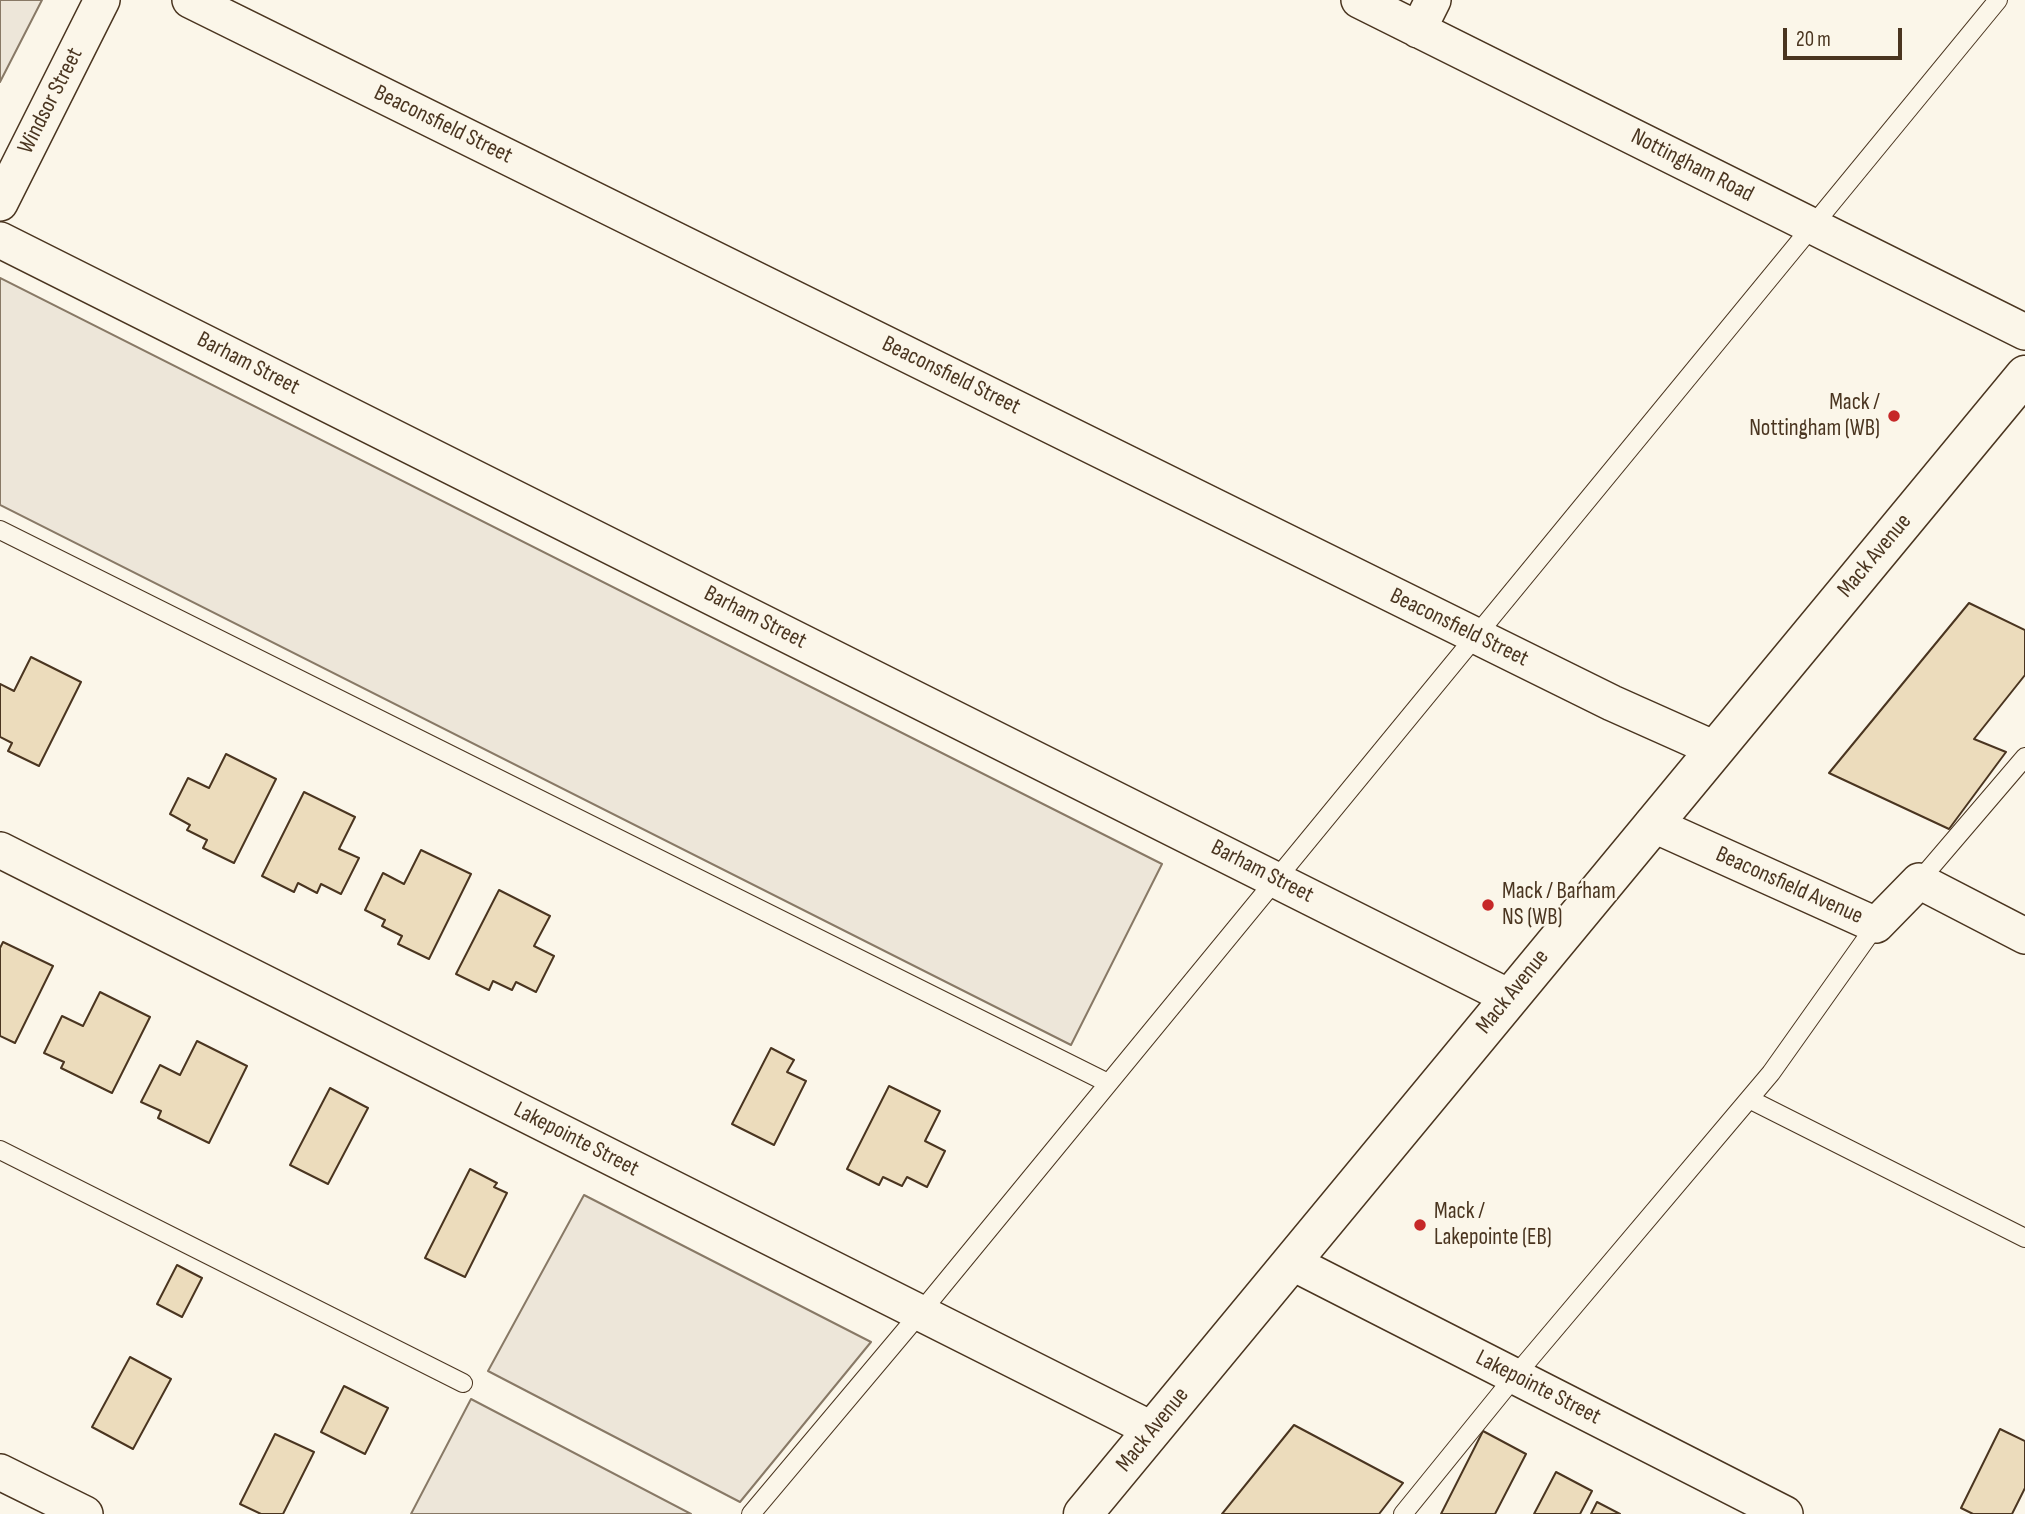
<!DOCTYPE html>
<style>
body{margin:0}
#map{position:relative;width:2025px;height:1514px;overflow:hidden;background:#fbf6e9;font-family:"Sofia Sans Condensed",sans-serif}
canvas{display:block}
.scale{position:absolute;left:1783px;top:28px;width:119px;height:32px;box-sizing:border-box;border:4px solid #4a3520;border-top:0;padding-left:9px;font-size:21px;line-height:24px;white-space:nowrap;color:#4a3520;-webkit-text-stroke:5px #fbf6e9;paint-order:stroke}
</style>
<div id="map">
<canvas width="2025" height="1514"></canvas>
<div class="scale">20 m</div>
</div>
<script>
const ctx = document.querySelector('canvas').getContext('2d');
ctx.lineJoin = 'round';
function fill(path, color) { ctx.fillStyle = color; ctx.fill(path, 'evenodd'); }
function trace(path, color, width, dash) { ctx.strokeStyle = color; ctx.lineWidth = width; ctx.lineCap = dash ? 'butt' : 'round'; ctx.setLineDash(dash || []); ctx.stroke(path); }
function label(font, color, halo, rows, align = 'center') {
  ctx.font = font + ' "Sofia Sans Condensed",sans-serif'; ctx.lineWidth = 5; ctx.setLineDash([]); ctx.textBaseline = 'middle'; ctx.strokeStyle = halo; ctx.fillStyle = color; for (const [text, x, y, turn = 0] of rows) {
    ctx.save(); ctx.translate(x, y); ctx.rotate((+turn || 0) * Math.PI / 180); ctx.textAlign = isNaN(turn) ? turn : align; if (halo) ctx.strokeText(text, 0, 0); ctx.fillText(text, 0, 0); ctx.restore();
  }
}
const green = new Path2D(`
 M 0,0 L 42,0 L 0,82 Z
 M 0,278 L 1162,864 L 1071,1045 L 0,505 Z
 M 584,1195 L 871,1342 L 740,1502 L 488,1371 Z
 M 471,1399 L 691,1514 L 411,1514 Z`);
const building = new Path2D(`
 M 1969,603 L 2025,630 L 2025,675 L 1974,739 L 2006,752 L 1949,829 L 1829,773 Z
 M 31,657 L 81,682 L 39,766 L 8,751 L 12,743 L 0,737 L 0,684 L 14,691 Z
 M 226,754 L 276,779 L 234,863 L 203,848 L 207,840 L 187,830 L 190,825 L 170,814 L 188,778 L 209,788 Z
 M 304,792 L 355,817 L 339,849 L 359,858 L 341,894 L 321,884 L 317,893 L 298,883 L 294,892 L 262,876 Z
 M 421,850 L 471,874 L 429,959 L 398,944 L 402,936 L 382,926 L 385,920 L 365,910 L 383,873 L 404,884 Z
 M 499,890 L 550,916 L 534,946 L 554,956 L 536,992 L 516,982 L 512,990 L 493,981 L 489,990 L 456,974 Z
 M 3,942 L 53,966 L 15,1043 L 0,1036 L 0,948 Z
 M 100,992 L 150,1017 L 112,1093 L 61,1068 L 64,1062 L 44,1053 L 62,1016 L 83,1026 Z
 M 197,1041 L 247,1066 L 209,1143 L 158,1118 L 161,1111 L 141,1102 L 160,1065 L 180,1075 Z
 M 771,1048 L 794,1060 L 787,1072 L 806,1081 L 774,1145 L 732,1124 Z
 M 889,1086 L 940,1111 L 925,1141 L 945,1151 L 927,1187 L 907,1177 L 902,1186 L 883,1177 L 879,1185 L 847,1169 Z
 M 330,1088 L 368,1108 L 328,1184 L 290,1165 Z
 M 470,1169 L 497,1183 L 494,1187 L 507,1193 L 465,1277 L 425,1258 Z
 M 177,1265 L 202,1278 L 182,1317 L 157,1304 Z
 M 130,1357 L 171,1379 L 133,1449 L 92,1427 Z
 M 344,1386 L 388,1408 L 365,1454 L 321,1432 Z
 M 1294,1425 L 1403,1483 L 1379,1514 L 1222,1514 Z
 M 2000,1429 L 2025,1441 L 2025,1488 L 2012,1514 L 1973,1514 L 1961,1508 Z
 M 1483,1431 L 1526,1454 L 1495,1514 L 1441,1514 Z
 M 275,1434 L 314,1452 L 283,1514 L 261,1514 L 240,1504 Z
 M 1556,1472 L 1592,1491 L 1580,1514 L 1534,1514 Z
 M 1597,1502 L 1620,1514 L 1591,1514 Z`);
const service = new Path2D(`
 M 0,530 L 1108,1083
 M 1919,881 L 2025,757
 M 1749,1099 L 2025,1238
 M 0,1150 L 463,1383
 M 751,1514 L 920,1313 L 1998,0
 M 1403,1514 L 1515,1376 L 1771,1073 L 1876,925`);
const minor = new Path2D(`
 M 190,0 L 1612,703 L 1715,749
 M 1359,0 L 2025,332
 M 1418,30 L 1433,0
 M 0,203 L 102,0
 M 0,240 L 1509,997
 M 1652,824 L 1876,925 L 1919,881 L 2025,936
 M 0,850 L 1153,1430
 M 1291,1262 L 1785,1514
 M 0,1472 L 85,1514`);
const secondary = new Path2D(`
 M 1083,1514 L 2025,375`);
const markers = [
 [1894,416,7,"#c62828"],
 [1488,905,7,"#c62828"],
 [1420,1225,7,"#c62828"]
];
const streetNames = [
 ["Windsor Street",51,101,-63],
 ["Beaconsfield Street",443,125,26],
 ["Nottingham Road",1692,166,27],
 ["Barham Street",248,364,27],
 ["Beaconsfield Street",951,376,26],
 ["Mack Avenue",1875,556,-50],
 ["Barham Street",755,618,27],
 ["Beaconsfield Street",1459,628,26],
 ["Barham Street",1262,872,27],
 ["Beaconsfield Avenue",1789,886,24],
 ["Mack Avenue",1513,992,-51],
 ["Lakepointe Street",576,1140,27],
 ["Lakepointe Street",1538,1388,27],
 ["Mack Avenue",1153,1430,-51]
];
const poiNames = [
 ["Mack /",1880,403,"right"],
 ["Nottingham (WB)",1880,429,"right"],
 ["Mack / Barham",1502,892],
 ["NS (WB)",1502,918],
 ["Mack /",1434,1212],
 ["Lakepointe (EB)",1434,1238]
];
fill(green, '#ede6d9');
trace(green, '#887966', 2);
fill(building, '#ecdcbc');
trace(building, '#4a3520', 2);
trace(service, '#4a3520', 20);
trace(minor, '#4a3520', 38);
trace(secondary, '#4a3520', 41);
trace(service, '#fbf6e9', 18);
trace(minor, '#fbf6e9', 35);
trace(secondary, '#fbf6e9', 38);
for (const [x, y, r, color] of markers) { const dot = new Path2D(); dot.arc(x, y, r, 0, 2 * Math.PI); ctx.fillStyle = color; ctx.fill(dot); trace(dot, '#fbf6e9', 2.5); }
label('23px', '#4a3520', '#fbf6e9', streetNames);
label('23px', '#4a3520', '#fbf6e9', poiNames, 'left');
</script>
